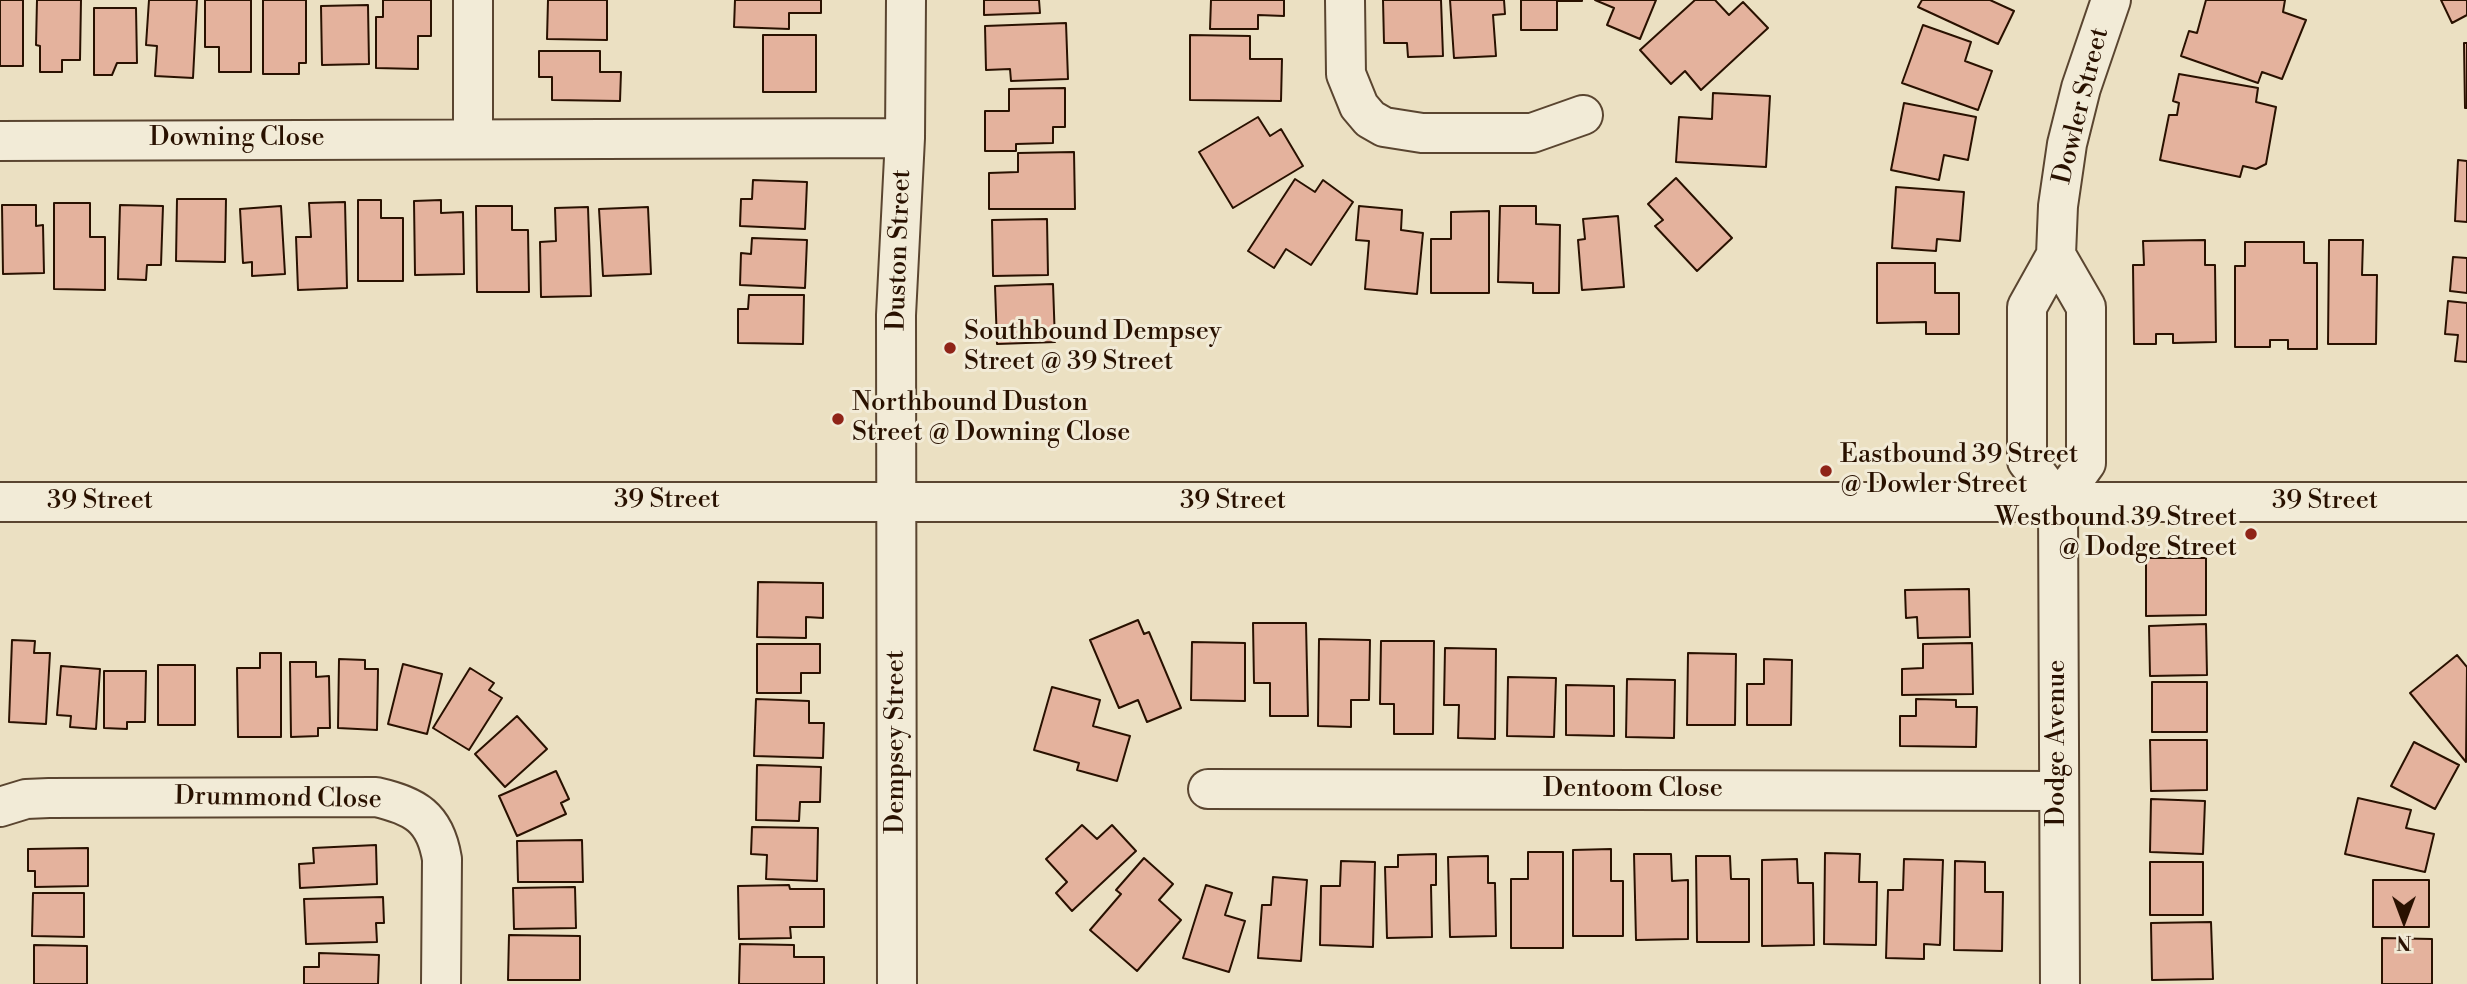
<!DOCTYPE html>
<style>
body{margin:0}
#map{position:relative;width:2467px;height:984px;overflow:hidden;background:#ebe0c2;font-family:"Libre Bodoni",serif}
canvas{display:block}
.north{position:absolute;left:2369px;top:886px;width:70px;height:70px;-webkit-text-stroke:5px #f2ebd7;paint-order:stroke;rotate:180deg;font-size:19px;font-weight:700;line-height:28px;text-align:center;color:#291100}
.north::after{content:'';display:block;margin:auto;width:24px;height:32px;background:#291100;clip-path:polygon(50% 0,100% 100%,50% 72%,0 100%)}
</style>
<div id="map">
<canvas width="2467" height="984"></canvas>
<div class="north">N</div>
</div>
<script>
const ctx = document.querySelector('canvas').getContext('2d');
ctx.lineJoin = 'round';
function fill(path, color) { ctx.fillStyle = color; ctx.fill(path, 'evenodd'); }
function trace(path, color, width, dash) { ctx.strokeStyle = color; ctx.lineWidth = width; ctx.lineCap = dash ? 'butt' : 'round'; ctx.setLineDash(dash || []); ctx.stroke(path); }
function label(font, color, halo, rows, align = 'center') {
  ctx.font = font + ' "Libre Bodoni",serif'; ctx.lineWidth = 6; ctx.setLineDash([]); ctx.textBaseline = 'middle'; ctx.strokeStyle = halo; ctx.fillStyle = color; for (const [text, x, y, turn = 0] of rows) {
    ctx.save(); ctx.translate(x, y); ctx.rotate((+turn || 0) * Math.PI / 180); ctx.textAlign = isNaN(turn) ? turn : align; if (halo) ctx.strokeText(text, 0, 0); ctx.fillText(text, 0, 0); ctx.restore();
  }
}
const building = new Path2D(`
 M 0,0 L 23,0 L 23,66 L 0,66 Z
 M 37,0 L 81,0 L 80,60 L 62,60 L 62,72 L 40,72 L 40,46 L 36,45 Z
 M 149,0 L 197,0 L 193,78 L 155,76 L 157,46 L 146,45 Z
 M 205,0 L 251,0 L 251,72 L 219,72 L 219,47 L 205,47 Z
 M 263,0 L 306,0 L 306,63 L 299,63 L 299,74 L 263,74 Z
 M 383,0 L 431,0 L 431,36 L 418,36 L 418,69 L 376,68 L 376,17 L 383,17 Z
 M 548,0 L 607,0 L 607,40 L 547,39 Z
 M 735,0 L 821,0 L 821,13 L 789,13 L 789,29 L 734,27 Z
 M 984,0 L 1039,0 L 1040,13 L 984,15 Z
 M 1211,0 L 1284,0 L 1284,16 L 1258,15 L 1258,29 L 1210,29 Z
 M 1383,0 L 1441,0 L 1443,56 L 1408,57 L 1407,43 L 1384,43 Z
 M 1450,0 L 1504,0 L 1505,14 L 1493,15 L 1496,56 L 1454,58 Z
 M 1521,0 L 1582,0 L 1582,1 L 1557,1 L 1557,30 L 1521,30 Z
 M 1595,0 L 1656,0 L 1640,39 L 1607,25 L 1614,8 Z
 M 1695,0 L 1715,0 L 1729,15 L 1743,2 L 1768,28 L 1701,90 L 1685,71 L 1671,84 L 1640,50 Z
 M 1922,0 L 1990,0 L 2014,11 L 1998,44 L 1918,7 Z
 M 2206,0 L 2285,0 L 2283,12 L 2306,20 L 2282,79 L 2262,72 L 2258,83 L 2181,56 L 2189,31 L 2197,33 Z
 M 2441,0 L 2467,0 L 2467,15 L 2452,23 Z
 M 368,5 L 369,64 L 322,65 L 321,6 Z
 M 94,8 L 136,8 L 137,63 L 117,63 L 112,75 L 94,75 Z
 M 1066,23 L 1068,79 L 1011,81 L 1010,69 L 986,70 L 985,26 Z
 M 1923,25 L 1971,42 L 1965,61 L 1992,71 L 1978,110 L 1902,83 Z
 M 763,35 L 816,35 L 816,92 L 763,92 Z
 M 1190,35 L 1250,36 L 1250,59 L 1282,59 L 1281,101 L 1190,100 Z
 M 2464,43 L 2467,43 L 2467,108 L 2465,108 Z
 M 539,51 L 600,51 L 600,72 L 621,72 L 620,101 L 552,100 L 552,77 L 539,77 Z
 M 2179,74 L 2258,88 L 2256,102 L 2276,107 L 2266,164 L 2256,169 L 2243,166 L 2240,177 L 2160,160 L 2169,115 L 2177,115 L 2179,103 L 2173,101 Z
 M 1065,88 L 1065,127 L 1053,127 L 1053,143 L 1016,144 L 1016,151 L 985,151 L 985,111 L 1009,111 L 1009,89 Z
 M 1713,93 L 1770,96 L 1766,167 L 1676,162 L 1679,117 L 1712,119 Z
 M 1904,103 L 1976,117 L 1968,160 L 1944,155 L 1939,180 L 1891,170 Z
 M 1258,117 L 1270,136 L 1281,129 L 1303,166 L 1233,208 L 1199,152 Z
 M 1074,152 L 1075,209 L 989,209 L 989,173 L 1018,172 L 1018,153 Z
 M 2458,160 L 2467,161 L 2467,222 L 2455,221 Z
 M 1676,178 L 1732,238 L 1697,271 L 1655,226 L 1663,220 L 1648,204 Z
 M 1295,179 L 1315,192 L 1323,180 L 1353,202 L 1311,265 L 1286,249 L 1274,268 L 1248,251 Z
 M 753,180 L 807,182 L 805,229 L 740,226 L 741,199 L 752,199 Z
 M 1896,187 L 1964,192 L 1960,241 L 1937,239 L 1936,251 L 1892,248 Z
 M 177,199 L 226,199 L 225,262 L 176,261 Z
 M 358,200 L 381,200 L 381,218 L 403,218 L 403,281 L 358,281 Z
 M 441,200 L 441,213 L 463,212 L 464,274 L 415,275 L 414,201 Z
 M 345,202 L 347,288 L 298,290 L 296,237 L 311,237 L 309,203 Z
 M 54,203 L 90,203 L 90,237 L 105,237 L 105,290 L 54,289 Z
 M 2,205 L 36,205 L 36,226 L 43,225 L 44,273 L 3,274 Z
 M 120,205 L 163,206 L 161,265 L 147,265 L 146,280 L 118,279 Z
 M 281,206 L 285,274 L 252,276 L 252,262 L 243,263 L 240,209 Z
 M 476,206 L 512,206 L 512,230 L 528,230 L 529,292 L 477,292 Z
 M 1359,206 L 1402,210 L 1401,230 L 1423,233 L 1417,294 L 1365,289 L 1369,241 L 1356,240 Z
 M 1500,206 L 1536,206 L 1536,224 L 1560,225 L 1559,293 L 1533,293 L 1533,283 L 1498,282 Z
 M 588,207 L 591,296 L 541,297 L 540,242 L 556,241 L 555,208 Z
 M 648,207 L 651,274 L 603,276 L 599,209 Z
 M 1489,211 L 1489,293 L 1431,293 L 1431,239 L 1451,239 L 1451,212 Z
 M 1618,216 L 1624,287 L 1582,290 L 1578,240 L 1585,239 L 1583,219 Z
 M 1047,219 L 1048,275 L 993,276 L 992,220 Z
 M 752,238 L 807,240 L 805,288 L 740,285 L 741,253 L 751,254 Z
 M 2205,240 L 2205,265 L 2215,265 L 2216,342 L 2173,343 L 2173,334 L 2156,334 L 2156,344 L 2134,344 L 2133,265 L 2144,265 L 2143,241 Z
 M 2329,240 L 2363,240 L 2362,275 L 2377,275 L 2376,344 L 2328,344 Z
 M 2245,242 L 2304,242 L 2304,263 L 2317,263 L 2317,349 L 2288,349 L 2288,340 L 2270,340 L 2270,347 L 2235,347 L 2235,266 L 2245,266 Z
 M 2453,257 L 2467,258 L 2467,293 L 2450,291 Z
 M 1877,263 L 1935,263 L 1935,293 L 1959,293 L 1959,334 L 1926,334 L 1926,322 L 1877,323 Z
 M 1053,284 L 1055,342 L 997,344 L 995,286 Z
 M 749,295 L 804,295 L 803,344 L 738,343 L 738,309 L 748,309 Z
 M 2448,301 L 2467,303 L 2467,362 L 2455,361 L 2458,335 L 2445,334 Z
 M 2146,558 L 2206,558 L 2206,615 L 2146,616 Z
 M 758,582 L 823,583 L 823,618 L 806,617 L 806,638 L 757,637 Z
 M 1969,589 L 1970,637 L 1918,638 L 1917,617 L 1906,618 L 1905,590 Z
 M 1138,620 L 1144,634 L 1149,632 L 1181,708 L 1147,722 L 1138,700 L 1119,708 L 1090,640 Z
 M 1253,623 L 1306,623 L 1308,716 L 1270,716 L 1270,683 L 1254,683 Z
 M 2206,624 L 2207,675 L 2150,676 L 2149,626 Z
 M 1319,639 L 1370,640 L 1369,700 L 1351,700 L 1351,727 L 1318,726 Z
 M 12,640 L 35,641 L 34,653 L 50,653 L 46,724 L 9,722 Z
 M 1381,641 L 1434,641 L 1433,734 L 1394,734 L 1394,704 L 1380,704 Z
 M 1192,642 L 1245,643 L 1245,701 L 1191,700 Z
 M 1972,643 L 1973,694 L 1902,695 L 1902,669 L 1923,668 L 1923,644 Z
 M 757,644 L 820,644 L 820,673 L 801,673 L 801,693 L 757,693 Z
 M 1445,648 L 1496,649 L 1495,739 L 1458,738 L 1459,705 L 1444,705 Z
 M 260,653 L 281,653 L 281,737 L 238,737 L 237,668 L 260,668 Z
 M 1688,653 L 1736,654 L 1735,725 L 1687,725 Z
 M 2457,655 L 2467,667 L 2466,762 L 2410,693 Z
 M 339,659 L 365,660 L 365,669 L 378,669 L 377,730 L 338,728 Z
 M 1764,659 L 1792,660 L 1791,725 L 1747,725 L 1747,684 L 1764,684 Z
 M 290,662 L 316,662 L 316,677 L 329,676 L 330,728 L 318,728 L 318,736 L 291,737 Z
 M 403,664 L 442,674 L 427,734 L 388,724 Z
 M 158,665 L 195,665 L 195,725 L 158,725 Z
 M 61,666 L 100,669 L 96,729 L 70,727 L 71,716 L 57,715 Z
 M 470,668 L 494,683 L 489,690 L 502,698 L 469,750 L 433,728 Z
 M 104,671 L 146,671 L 145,722 L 127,722 L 127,729 L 104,728 Z
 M 1508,677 L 1556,678 L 1554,737 L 1507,736 Z
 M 1627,679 L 1675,680 L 1674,738 L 1626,737 Z
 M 2152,682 L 2207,682 L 2207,732 L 2152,732 Z
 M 1566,685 L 1614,686 L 1614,736 L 1566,735 Z
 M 1052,687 L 1100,700 L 1093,726 L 1130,736 L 1117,781 L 1077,770 L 1079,763 L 1034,750 Z
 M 756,699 L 809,701 L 809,723 L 824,723 L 823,758 L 754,756 Z
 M 1916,699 L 1956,700 L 1956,707 L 1977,707 L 1976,747 L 1900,746 L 1900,716 L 1916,716 Z
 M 517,716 L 547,749 L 505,787 L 475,754 Z
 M 2150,740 L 2207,740 L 2207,790 L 2151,791 Z
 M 2414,742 L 2459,765 L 2435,809 L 2391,786 Z
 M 757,765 L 821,767 L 820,802 L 800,802 L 799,821 L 756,820 Z
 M 556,771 L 569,799 L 561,803 L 566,814 L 517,836 L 499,796 Z
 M 2358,798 L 2411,810 L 2406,828 L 2434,834 L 2425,872 L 2345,854 Z
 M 2151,799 L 2205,801 L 2203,854 L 2150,852 Z
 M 1082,825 L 1097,839 L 1112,825 L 1136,851 L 1072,911 L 1056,893 L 1067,882 L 1046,859 Z
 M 752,827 L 818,828 L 817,881 L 766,879 L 767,855 L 751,854 Z
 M 582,840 L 583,882 L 518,882 L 517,841 Z
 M 376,845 L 377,884 L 300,888 L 299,864 L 314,863 L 313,848 Z
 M 88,848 L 88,886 L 35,887 L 35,871 L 28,871 L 28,849 Z
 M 1611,849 L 1611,881 L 1623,881 L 1623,936 L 1573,936 L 1573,850 Z
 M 1528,852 L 1563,852 L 1563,948 L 1511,948 L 1511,879 L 1528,879 Z
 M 1825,853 L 1860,854 L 1859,882 L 1877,882 L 1876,945 L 1824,944 Z
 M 1436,854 L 1436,885 L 1431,885 L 1432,937 L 1387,938 L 1385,867 L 1398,867 L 1398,855 Z
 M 1634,854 L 1671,854 L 1672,881 L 1688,880 L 1688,939 L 1636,940 Z
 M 1488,856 L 1488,883 L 1495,883 L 1496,936 L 1450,937 L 1448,857 Z
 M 1696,856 L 1730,856 L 1731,879 L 1749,879 L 1749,942 L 1697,942 Z
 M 1144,858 L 1173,884 L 1159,900 L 1181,920 L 1137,971 L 1090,930 L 1121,894 L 1116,890 Z
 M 1797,859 L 1798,883 L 1813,883 L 1814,945 L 1762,946 L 1762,860 Z
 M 1904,859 L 1943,860 L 1940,945 L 1924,944 L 1924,959 L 1886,958 L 1888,890 L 1903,890 Z
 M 1341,861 L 1375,862 L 1373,947 L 1320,945 L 1321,886 L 1340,886 Z
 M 1955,861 L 1985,862 L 1985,892 L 2003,892 L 2002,951 L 1954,950 Z
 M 2150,862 L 2203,862 L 2203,915 L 2150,915 Z
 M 1273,877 L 1307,880 L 1301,961 L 1258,958 L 1262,905 L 1271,905 Z
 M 2373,880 L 2429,880 L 2429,927 L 2373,927 Z
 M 789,885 L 790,889 L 824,889 L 824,927 L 790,927 L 791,938 L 739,939 L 738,886 Z
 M 1206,885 L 1232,893 L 1225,915 L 1245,921 L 1229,972 L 1183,958 Z
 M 575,887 L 576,928 L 514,929 L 513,888 Z
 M 33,893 L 84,893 L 84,937 L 32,936 Z
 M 383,897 L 384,923 L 376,923 L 377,942 L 306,944 L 304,899 Z
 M 2211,922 L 2213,979 L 2152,980 L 2151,923 Z
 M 509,935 L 580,936 L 580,980 L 508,980 Z
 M 2382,938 L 2432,939 L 2432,984 L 2382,984 Z
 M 740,944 L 794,945 L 794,957 L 824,957 L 824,984 L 739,984 Z
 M 34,945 L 87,946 L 87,984 L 34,984 Z
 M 319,953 L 379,955 L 378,984 L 304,984 L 304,967 L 319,967 Z`);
const minor = new Path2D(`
 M 473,0 L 473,138
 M 1345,0 L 1346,74 L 1359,106 L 1370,119 L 1384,127 L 1422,133 L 1532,133 L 1583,115
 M 0,141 L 905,138
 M 2056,255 L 2086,307 L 2086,463 L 2058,502
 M 0,502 L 2467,502
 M 2058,502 L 2027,461 L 2027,307 L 2056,255 L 2058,206 L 2067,144 L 2081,88 L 2111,0
 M 2058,502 L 2060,984
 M 1208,789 L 2058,791
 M 0,807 L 26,799 L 49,798 L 376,797 C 415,806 435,817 442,859 L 441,984
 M 897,984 L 896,315 L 905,138 L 906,0`);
const markers = [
 [950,348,7,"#8f2418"],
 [838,419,7,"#8f2418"],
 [1826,471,7,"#8f2418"],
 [2251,534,7,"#8f2418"]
];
const streetNames = [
 ["Dowler Street",2082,106,-76],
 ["Downing Close",237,139],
 ["Duston Street",900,250,-88],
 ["39 Street",667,501],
 ["39 Street",100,502],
 ["39 Street",1233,502],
 ["39 Street",2325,502],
 ["Dempsey Street",897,742,-90],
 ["Dodge Avenue",2058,743,-90],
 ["Dentoom Close",1633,790],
 ["Drummond Close",278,799,1]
];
const poiNames = [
 ["Southbound Dempsey",964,333],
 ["Street @ 39 Street",964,363],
 ["Northbound Duston",852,404],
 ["Street @ Downing Close",852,434],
 ["Eastbound 39 Street",1840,456],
 ["@ Dowler Street",1840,486],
 ["Westbound 39 Street",2237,519,"right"],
 ["@ Dodge Street",2237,549,"right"]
];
fill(building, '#e4b29d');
trace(building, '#291100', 2);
trace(minor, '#5a4530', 42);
trace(minor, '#f2ebd7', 38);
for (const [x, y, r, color] of markers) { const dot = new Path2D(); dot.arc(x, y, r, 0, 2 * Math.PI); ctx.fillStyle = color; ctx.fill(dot); trace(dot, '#f2ebd7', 2.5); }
label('26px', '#291100', '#f2ebd7', streetNames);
label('26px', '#291100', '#f2ebd7', poiNames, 'left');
</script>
